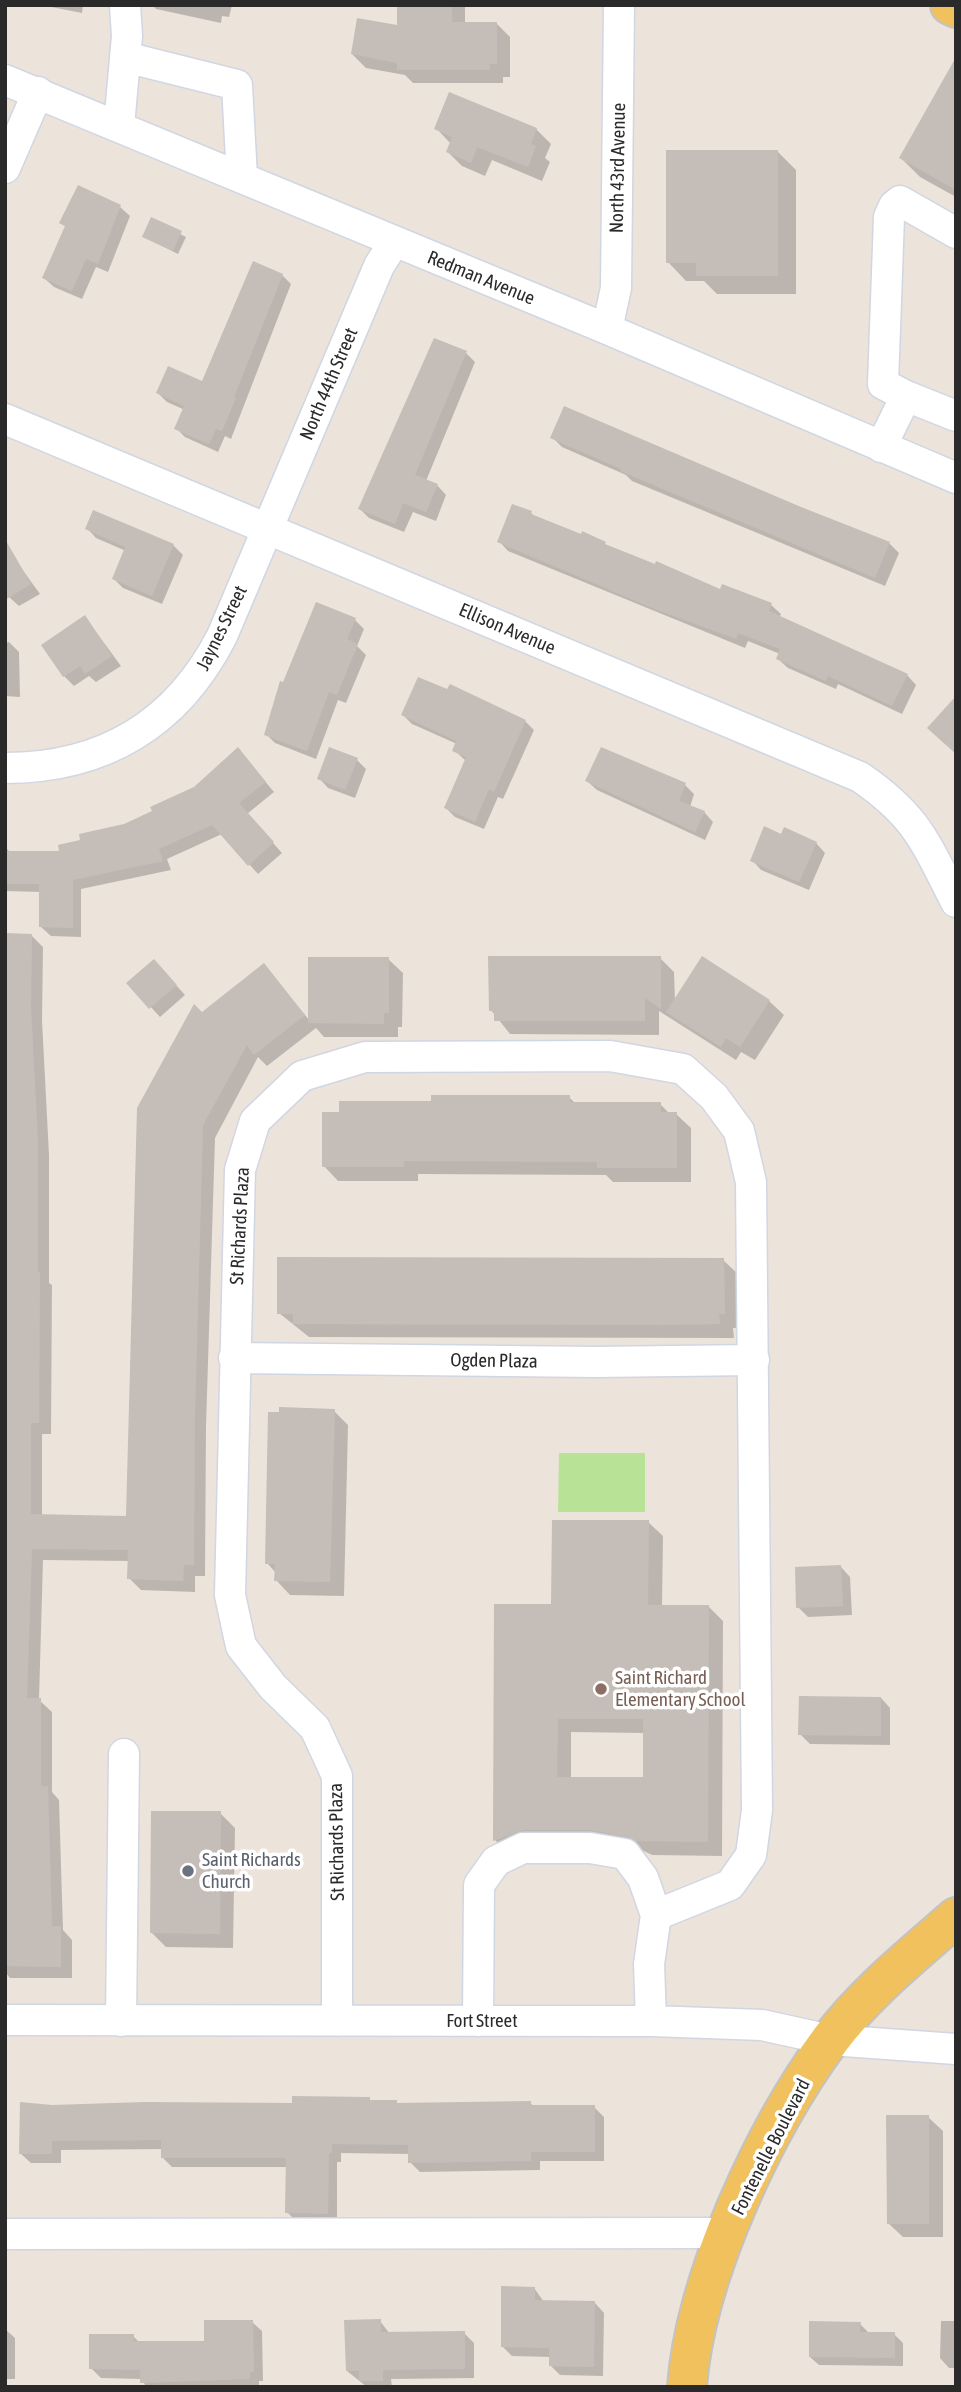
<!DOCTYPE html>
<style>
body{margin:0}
#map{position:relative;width:961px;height:2392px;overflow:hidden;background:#ece3db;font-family:"Asap Condensed",sans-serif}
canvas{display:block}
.frame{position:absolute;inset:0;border:7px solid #2a2a2a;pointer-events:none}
</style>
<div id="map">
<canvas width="961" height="2392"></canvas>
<div class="frame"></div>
</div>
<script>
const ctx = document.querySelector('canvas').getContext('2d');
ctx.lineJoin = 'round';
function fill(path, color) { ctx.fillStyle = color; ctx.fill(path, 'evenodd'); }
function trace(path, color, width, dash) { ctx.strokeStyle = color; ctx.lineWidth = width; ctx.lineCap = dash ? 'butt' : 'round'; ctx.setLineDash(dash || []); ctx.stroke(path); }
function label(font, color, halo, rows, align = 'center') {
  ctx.font = font + ' "Asap Condensed",sans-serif'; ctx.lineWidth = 7; ctx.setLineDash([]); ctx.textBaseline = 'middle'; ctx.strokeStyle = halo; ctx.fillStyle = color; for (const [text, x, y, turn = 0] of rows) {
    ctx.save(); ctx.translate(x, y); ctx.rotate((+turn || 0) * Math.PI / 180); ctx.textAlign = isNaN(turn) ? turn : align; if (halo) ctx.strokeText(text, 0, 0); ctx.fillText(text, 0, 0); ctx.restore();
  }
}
const green = new Path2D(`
 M 559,1453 L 645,1453 L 645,1512 L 558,1512 Z`);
const shadow = new Path2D(`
 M 41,5 L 83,5 L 82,13 Z
 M 152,5 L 232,5 L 229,17 L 222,16 L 221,23 L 156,9 Z
 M 399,5 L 465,5 L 465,23 L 496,23 L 510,37 L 510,77 L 503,77 L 503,83 L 413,83 L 405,75 L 366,68 L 352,54 L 399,27 Z
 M 956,65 L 956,197 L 920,177 L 901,158 Z
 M 436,128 L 536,129 L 551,144 L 545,158 L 550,162 L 542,181 L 492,160 L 485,176 L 462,166 L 448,152 L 451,144 Z
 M 777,151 L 796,170 L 796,294 L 717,294 L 704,281 L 686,281 L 668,262 Z
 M 120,207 L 130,216 L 108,272 L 96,267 L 82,299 L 54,287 L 44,278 L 66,227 L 61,223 Z
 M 152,220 L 186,237 L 178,254 L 144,237 Z
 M 282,275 L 291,284 L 231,439 L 225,436 L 218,452 L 185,437 L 176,428 L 185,410 L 167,402 L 158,393 L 203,383 Z
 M 466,353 L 475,362 L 426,481 L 437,485 L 446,495 L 436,521 L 413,512 L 404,532 L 369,518 L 360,509 Z
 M 553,438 L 800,509 L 889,543 L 899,553 L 885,586 L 632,481 L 626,475 L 562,447 Z
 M 531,513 L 536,518 L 721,592 L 771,605 L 781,614 L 779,618 L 907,675 L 916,685 L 902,714 L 838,684 L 836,689 L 788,668 L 778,659 L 780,654 L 748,641 L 745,648 L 508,551 L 499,541 Z
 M 87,528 L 173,545 L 183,555 L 162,604 L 123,588 L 114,579 L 126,551 L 96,538 Z
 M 14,558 L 40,594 L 19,606 L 9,597 Z
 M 85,617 L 121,666 L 96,682 L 89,676 L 74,686 L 64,676 Z
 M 355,620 L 364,629 L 357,646 L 366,655 L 346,703 L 338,700 L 316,759 L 275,743 L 266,734 L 284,684 Z
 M 9,642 L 19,652 L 20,697 L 5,696 L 5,643 Z
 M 448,692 L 525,721 L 534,730 L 503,799 L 498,797 L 484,829 L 455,817 L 446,808 L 466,761 L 454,750 L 457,744 L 412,724 L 403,715 Z
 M 238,749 L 274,792 L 247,814 L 282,853 L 258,874 L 222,834 L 167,859 L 171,870 L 81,889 L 81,937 L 51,936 L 41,927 L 41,892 L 5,891 L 5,847 L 11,853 L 61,853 L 82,841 L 124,826 L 194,789 Z
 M 357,760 L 366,769 L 355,798 L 328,788 L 319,778 Z
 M 587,781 L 685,785 L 694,794 L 690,807 L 704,812 L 713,822 L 705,840 L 597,790 Z
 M 816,843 L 825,853 L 809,890 L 761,870 L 752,860 Z
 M 5,935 L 31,935 L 43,947 L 42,1020 L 49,1155 L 49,1283 L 52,1285 L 51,1434 L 42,1434 L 42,1516 L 127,1517 L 202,1014 L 264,966 L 310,1021 L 388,959 L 403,973 L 402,1027 L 398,1027 L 398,1037 L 324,1037 L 316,1028 L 267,1066 L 258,1057 L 215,1138 L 206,1427 L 205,1576 L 195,1576 L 195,1592 L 141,1590 L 129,1578 L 129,1561 L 43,1560 L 39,1700 L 52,1712 L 52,1792 L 59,1800 L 63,1930 L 72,1940 L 72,1978 L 10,1978 L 5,1972 Z
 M 660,958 L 674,972 L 675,1002 L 769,1001 L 784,1015 L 755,1060 L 741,1052 L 736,1060 L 659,1011 L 659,1035 L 510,1034 L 491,1010 Z
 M 163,971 L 185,995 L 160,1017 L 129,983 Z
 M 569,1097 L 576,1104 L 660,1104 L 670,1114 L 676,1114 L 691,1128 L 691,1182 L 613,1182 L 606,1175 L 418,1174 L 418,1181 L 338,1181 L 324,1166 L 341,1113 L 432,1103 Z
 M 723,1260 L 738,1274 L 738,1328 L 733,1328 L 734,1338 L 309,1337 L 279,1313 Z
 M 334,1411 L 348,1425 L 344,1596 L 290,1595 L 276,1580 L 276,1573 L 267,1563 Z
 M 648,1522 L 663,1536 L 662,1606 L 709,1607 L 723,1621 L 722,1856 L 652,1855 L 644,1851 L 606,1844 L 509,1854 L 495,1840 L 553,1606 ZM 571,1732 L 644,1733 L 644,1779 L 571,1779 Z
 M 841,1567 L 850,1577 L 852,1615 L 808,1617 L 798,1607 Z
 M 881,1698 L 890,1708 L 890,1745 L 810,1744 L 800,1734 Z
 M 220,1813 L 235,1828 L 233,1948 L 166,1947 L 151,1932 Z
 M 354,2098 L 399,2104 L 530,2103 L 535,2107 L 594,2107 L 604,2117 L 604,2161 L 540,2161 L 540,2170 L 420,2172 L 410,2162 L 410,2154 L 341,2153 L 341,2162 L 337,2162 L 337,2222 L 297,2222 L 287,2212 L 288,2167 L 172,2167 L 163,2158 L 163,2149 L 61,2150 L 61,2163 L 31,2163 L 21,2154 L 52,2106 L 294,2105 Z
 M 928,2117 L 943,2131 L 943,2237 L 903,2237 L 888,2223 Z
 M 534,2288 L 544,2302 L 595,2303 L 604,2313 L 603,2376 L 560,2375 L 550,2365 L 551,2357 L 512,2356 L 503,2347 Z
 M 380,2321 L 390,2334 L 464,2333 L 474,2343 L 474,2378 L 391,2379 L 392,2387 L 367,2387 L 347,2371 Z
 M 941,2321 L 956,2321 L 956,2368 L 949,2368 L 940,2358 Z
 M 252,2322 L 262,2331 L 263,2381 L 259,2381 L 259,2387 L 146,2387 L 142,2379 L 101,2378 L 91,2368 L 133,2336 L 139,2342 L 205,2342 Z
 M 860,2324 L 868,2332 L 894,2334 L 903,2343 L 903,2366 L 819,2365 L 810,2357 Z
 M 5,2329 L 15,2338 L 15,2379 L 5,2379 Z`);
const building = new Path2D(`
 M 397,5 L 452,5 L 452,22 L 497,22 L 497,64 L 490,64 L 490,70 L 397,70 L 397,63 L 351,54 L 357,18 L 397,25 Z
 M 956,57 L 956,190 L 899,158 Z
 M 449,92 L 537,128 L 531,144 L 536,146 L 528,167 L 477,147 L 471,163 L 446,152 L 452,137 L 434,129 Z
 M 666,150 L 778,150 L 778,276 L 696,276 L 696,263 L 666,263 Z
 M 78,185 L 121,205 L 98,264 L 86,259 L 72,291 L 42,278 L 65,226 L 59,223 Z
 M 151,217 L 182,231 L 173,251 L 142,237 Z
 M 253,261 L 283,274 L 234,397 L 236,398 L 222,431 L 216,429 L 209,444 L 174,429 L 184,406 L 156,393 L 168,366 L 202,381 Z
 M 434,338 L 467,351 L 415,475 L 438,484 L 426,512 L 403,503 L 395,524 L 358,509 Z
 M 564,406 L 801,507 L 890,542 L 875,578 L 620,471 L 621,469 L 550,438 Z
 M 512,504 L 532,511 L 531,514 L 581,534 L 582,531 L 606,542 L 605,544 L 655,564 L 656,561 L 720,589 L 722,584 L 772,603 L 769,611 L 908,674 L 892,706 L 828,676 L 826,681 L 776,659 L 780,649 L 738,633 L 736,639 L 652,608 L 497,542 Z
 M 93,510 L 174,544 L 152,596 L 112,579 L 125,547 L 85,529 Z
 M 5,539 L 31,584 L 5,600 Z
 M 316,602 L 356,618 L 347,639 L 358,644 L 337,695 L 329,692 L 307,751 L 264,735 L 280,681 L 283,682 Z
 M 85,615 L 112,656 L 85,674 L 80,666 L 63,677 L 41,645 Z
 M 418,677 L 447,689 L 450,684 L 526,720 L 494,792 L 489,789 L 475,822 L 444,808 L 466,757 L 452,751 L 456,741 L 401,715 Z
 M 956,696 L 956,754 L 927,728 Z
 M 238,747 L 266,782 L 239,803 L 274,842 L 248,866 L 212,825 L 159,849 L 163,861 L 73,880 L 73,928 L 39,927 L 39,884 L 5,884 L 5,851 L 59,851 L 58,845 L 80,840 L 79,834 L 124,824 L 152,811 L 150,807 L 194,787 Z
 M 329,747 L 358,758 L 345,790 L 317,779 Z
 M 601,747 L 686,783 L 679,801 L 705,811 L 695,832 L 585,781 Z
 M 764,826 L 781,834 L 784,827 L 817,842 L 799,882 L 750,861 Z
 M 5,933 L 32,934 L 31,1007 L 38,1142 L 38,1272 L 40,1272 L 39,1423 L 31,1423 L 31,1514 L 126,1516 L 137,1108 L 194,1004 L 202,1012 L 264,963 L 305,1015 L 254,1055 L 247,1045 L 203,1125 L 195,1414 L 194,1565 L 184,1565 L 183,1581 L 127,1579 L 128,1550 L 32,1549 L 27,1698 L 41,1698 L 41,1786 L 48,1786 L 52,1926 L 61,1926 L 61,1967 L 5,1966 Z
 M 488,956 L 661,956 L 661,1009 L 645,998 L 645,1021 L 494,1021 L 494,1011 L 489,1011 Z
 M 702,956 L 770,1000 L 740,1047 L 726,1038 L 721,1047 L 666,1012 Z
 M 308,957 L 389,957 L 389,1013 L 384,1013 L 384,1024 L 308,1023 Z
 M 154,959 L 177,985 L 149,1009 L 126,983 Z
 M 431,1095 L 570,1095 L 570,1102 L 661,1102 L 661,1112 L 677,1112 L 677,1168 L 597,1168 L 597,1162 L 404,1161 L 404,1167 L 322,1167 L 322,1112 L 339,1112 L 339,1101 L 431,1101 Z
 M 277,1257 L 724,1258 L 725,1314 L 719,1314 L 720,1324 L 665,1325 L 293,1324 L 293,1314 L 277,1314 Z
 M 279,1407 L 335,1409 L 330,1582 L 274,1581 L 275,1564 L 265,1564 L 268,1412 L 279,1412 Z
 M 552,1520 L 649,1520 L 648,1605 L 709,1605 L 708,1842 L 636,1841 L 628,1837 L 590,1830 L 523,1830 L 493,1841 L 494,1604 L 551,1604 ZM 558,1719 L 643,1719 L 643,1777 L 557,1777 Z
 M 841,1565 L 843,1606 L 796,1608 L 795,1567 Z
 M 799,1696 L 881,1697 L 881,1736 L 798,1735 Z
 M 151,1811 L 221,1811 L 220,1934 L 150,1933 Z
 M 292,2096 L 370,2097 L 370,2100 L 397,2100 L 397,2103 L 531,2101 L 531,2105 L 595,2105 L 595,2152 L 531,2152 L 531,2161 L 408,2163 L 408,2145 L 332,2144 L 332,2153 L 329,2153 L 328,2214 L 285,2213 L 286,2158 L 161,2158 L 161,2140 L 52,2141 L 52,2154 L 19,2154 L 20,2102 L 52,2105 L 145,2102 L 292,2103 Z
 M 886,2115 L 929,2115 L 929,2224 L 887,2224 Z
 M 501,2286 L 535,2287 L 535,2300 L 595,2301 L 594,2367 L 549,2366 L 549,2348 L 501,2347 Z
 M 381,2319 L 381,2332 L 465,2331 L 465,2369 L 383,2370 L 383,2381 L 359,2381 L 359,2371 L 346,2371 L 344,2320 Z
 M 204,2320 L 253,2320 L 254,2372 L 250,2372 L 250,2379 L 140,2383 L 140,2370 L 89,2369 L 89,2334 L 134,2334 L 134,2341 L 204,2341 Z
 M 809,2321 L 861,2322 L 860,2332 L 895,2332 L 895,2358 L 809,2357 Z`);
const minor = new Path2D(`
 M 125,57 L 237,85 L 242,178
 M 5,80 L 607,329 L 956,478
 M 119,126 L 127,36 L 125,5
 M 5,168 L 38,92
 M 607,329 L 616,288 L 619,5
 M 906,396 L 883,384 L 889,217 L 894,206 L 900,201 L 956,233
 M 5,419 L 860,777 C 918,817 925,842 956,902
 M 881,447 L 906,396 L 956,416
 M 5,768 C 104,768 177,724 222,636 L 379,266 L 394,242
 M 234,1358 L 596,1362 L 754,1360
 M 5,2020 L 651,2021 L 762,2025 L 830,2040 L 956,2049
 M 121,2021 L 124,1754
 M 337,2021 L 337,1776 L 315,1728 L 273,1687 L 241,1646 L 230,1595 L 240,1170 L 255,1121 L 302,1076 L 365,1057 L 610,1056 L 683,1069 L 714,1097 L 739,1131 L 751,1182 L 757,1810 L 751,1855 L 730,1885 L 656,1915 L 643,1878 L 625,1854 L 590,1848 L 523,1848 L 496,1861 L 479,1885 L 478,2021
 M 651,2021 L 649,1964 L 656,1915
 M 5,2234 L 727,2233`);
const major = new Path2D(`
 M 950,5 L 956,8
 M 687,2387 C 695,2277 765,2128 830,2040 C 865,1993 913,1955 956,1917`);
const markers = [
 [601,1689,7,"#8d6e63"],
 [188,1871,7,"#6b7280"]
];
const streetNames = [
 ["North 43rd Avenue",618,168,-89],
 ["Redman Avenue",481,278,22],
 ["North 44th Street",329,384,-67],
 ["Jaynes Street",222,628,-64],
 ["Ellison Avenue",507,629,23],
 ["St Richards Plaza",240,1226,-87],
 ["Ogden Plaza",494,1361,1],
 ["St Richards Plaza",337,1842,-91],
 ["Fort Street",482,2021],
 ["Fontenelle Boulevard",771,2147,-63]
];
const educationNames = [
 ["Saint Richard",615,1678],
 ["Elementary School",615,1700]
];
const worshipNames = [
 ["Saint Richards",202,1860],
 ["Church",202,1882]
];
fill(green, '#b8e397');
fill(shadow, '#0003');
fill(building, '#c4bdb8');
trace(minor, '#d1d6e3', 33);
trace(major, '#c3c3c3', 42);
trace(minor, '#fff', 30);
trace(major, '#f0c15c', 38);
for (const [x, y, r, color] of markers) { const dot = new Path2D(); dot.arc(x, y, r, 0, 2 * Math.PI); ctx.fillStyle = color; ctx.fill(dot); trace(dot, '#fff', 2.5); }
label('19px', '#2a2a2a', '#fff', streetNames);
label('19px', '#785e54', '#fff', educationNames, 'left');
label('19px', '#5b616d', '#fff', worshipNames, 'left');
</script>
